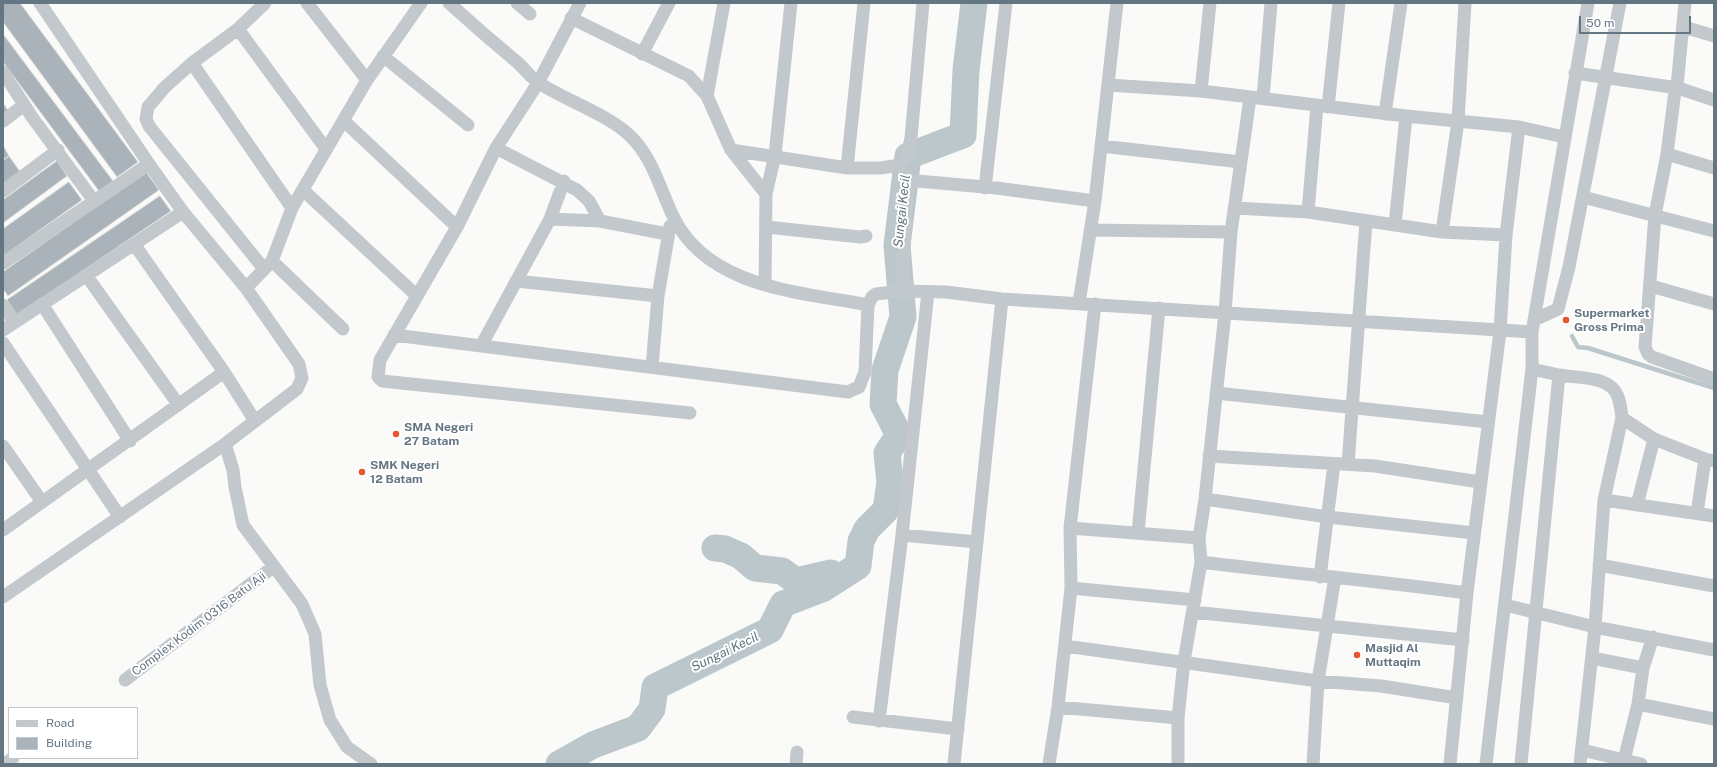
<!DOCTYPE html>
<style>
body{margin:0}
#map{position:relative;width:1717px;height:767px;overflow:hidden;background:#fafaf8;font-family:"Public Sans",sans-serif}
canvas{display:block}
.frame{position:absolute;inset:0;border:4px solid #657683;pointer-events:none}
.legend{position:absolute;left:8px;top:707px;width:130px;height:52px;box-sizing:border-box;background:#fff;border:1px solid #c1c8cd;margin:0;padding:5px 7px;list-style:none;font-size:12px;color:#657683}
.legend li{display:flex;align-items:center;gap:8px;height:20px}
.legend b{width:20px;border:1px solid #c1c8cd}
.scale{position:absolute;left:1579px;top:16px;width:112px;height:18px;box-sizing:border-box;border:2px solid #657683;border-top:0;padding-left:5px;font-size:12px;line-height:14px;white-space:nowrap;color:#657683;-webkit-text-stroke:3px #fff;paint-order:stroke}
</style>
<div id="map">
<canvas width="1717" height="767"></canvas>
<div class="frame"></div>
<ul class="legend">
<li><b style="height:5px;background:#c3c8cc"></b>Road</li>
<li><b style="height:11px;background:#aab3b9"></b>Building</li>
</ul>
<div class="scale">50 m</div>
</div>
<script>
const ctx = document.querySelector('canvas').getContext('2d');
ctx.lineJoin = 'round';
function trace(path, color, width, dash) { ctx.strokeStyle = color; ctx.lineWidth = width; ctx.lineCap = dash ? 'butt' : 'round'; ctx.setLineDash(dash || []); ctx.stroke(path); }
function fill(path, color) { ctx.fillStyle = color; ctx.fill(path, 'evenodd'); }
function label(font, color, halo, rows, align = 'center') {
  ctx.font = font + ' "Public Sans",sans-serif'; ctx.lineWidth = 4; ctx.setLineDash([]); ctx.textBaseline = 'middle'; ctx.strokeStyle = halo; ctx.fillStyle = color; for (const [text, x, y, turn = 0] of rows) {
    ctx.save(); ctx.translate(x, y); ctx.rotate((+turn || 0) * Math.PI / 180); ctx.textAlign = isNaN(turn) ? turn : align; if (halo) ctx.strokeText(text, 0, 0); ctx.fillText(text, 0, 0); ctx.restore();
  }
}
const stream = new Path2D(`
 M 1572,336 L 1578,347 L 1588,348 L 1714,388`);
const river = new Path2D(`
 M 715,548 L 725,549 L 741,556 L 755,568 L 782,571 L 796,581 L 831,573
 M 559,764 L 593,745 L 638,728 L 652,709 L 655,687 L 770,630 L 783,604 L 822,589 L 858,566 L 861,541 L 867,529 L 886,510 L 890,482 L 887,453 L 899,435 L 883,404 L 885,370 L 903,317 L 897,245 L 908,156 L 963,135 L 966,70 L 974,3`);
const building = new Path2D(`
 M 3,3 L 20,3 L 138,162 L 117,177 L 3,22 Z
 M 3,34 L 113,181 L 99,191 L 3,62 Z
 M 3,103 L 9,112 L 3,116 Z
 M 3,145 L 9,156 L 3,160 Z
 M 9,156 L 21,173 L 3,187 L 3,161 Z
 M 57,161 L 67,176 L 3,223 L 3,200 Z
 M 146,172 L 159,190 L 8,296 L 3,289 L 3,272 Z
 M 69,182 L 82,200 L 3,256 L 3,229 Z
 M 160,196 L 171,211 L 17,315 L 7,300 Z`);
const minor = new Path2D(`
 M 307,3 L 367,80
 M 449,3 C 471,23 494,43 517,62 C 525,69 531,78 539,83 C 565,100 606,114 628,134 C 652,155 660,189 673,216 C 707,288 800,292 868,305 L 872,297 L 876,294 L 903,291 L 946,292 L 1002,299 L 1532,332
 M 517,3 L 530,14
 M 580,3 L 538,83 L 496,148 L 457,227 L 380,360 L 378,377 L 382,381 L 690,413
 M 1685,3 L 1677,86 L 1681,89 L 1714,100
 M 571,18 L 689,76 L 707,96 L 731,150 L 766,194
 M 1684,27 L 1714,36
 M 238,29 L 326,149
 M 642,54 L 669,3
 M 383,56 L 468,125
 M 192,63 L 292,208
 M 3,72 L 32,117 L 94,201
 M 1575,73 L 1671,87 L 1675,91 L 1667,154 L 1655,215 L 1645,347 L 1648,354 L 1652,357 L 1714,379
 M 1108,85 L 1201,91 L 1406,116 L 1519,127 L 1564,137
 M 1201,91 L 1210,3
 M 707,96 L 724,3
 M 1263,98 L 1271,3
 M 1328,107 L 1339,3
 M 1385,114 L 1401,3
 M 3,121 L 24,105
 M 344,121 L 457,227
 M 1101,146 L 1241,162
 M 496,148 L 577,190 L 589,201 L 600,221 L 667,234
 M 731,150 L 847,168 L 881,168 L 900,165 L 907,156 L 911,138 L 923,3
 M 1667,154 L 1714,168
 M 847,168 L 864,3
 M 985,188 L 1006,3
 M 303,190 L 417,296
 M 3,191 L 58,150
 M 1583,197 L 1714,231
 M 1235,208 L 1308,212 L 1442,232 L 1506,235
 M 1308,212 L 1317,106
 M 550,219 L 600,221
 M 1395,225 L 1406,116
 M 767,227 L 860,237 L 866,236
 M 1090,230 L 1231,232
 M 1442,232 L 1458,121 L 1465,3
 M 134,244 L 224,372 L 255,421
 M 272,261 L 343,329
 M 3,263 L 149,164
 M 264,269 L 149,126 L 146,119 L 148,107 L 165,87 L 192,63 L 238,29 L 265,3
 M 86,275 L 178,404
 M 516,281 L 658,296
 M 765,285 L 766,194 L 775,155 L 791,3
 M 1651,286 L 1714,304
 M 246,288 L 272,261 L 292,208 L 367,80 L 421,3
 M 905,291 L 903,270 L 907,192 C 908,185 911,183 917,181 L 996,188 L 1095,201
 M 1079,303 L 1095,201 L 1117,3
 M 42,304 L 130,441
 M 3,305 L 14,322
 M 1534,320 L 1558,309 L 1569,267 L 1620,3
 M 3,330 L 183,212
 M 394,335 L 848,392 L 859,387 L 865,372 L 868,305
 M 3,343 L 120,517
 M 481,346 L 550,219 L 564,181
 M 652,367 L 658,296 L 670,226
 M 1559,375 C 1576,378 1604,376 1615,391 C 1620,398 1621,409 1622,418 L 1654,439 L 1705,459 L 1714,461
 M 1216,393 L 1488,422
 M 225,444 L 233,470 L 235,487 L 243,525 L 302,604 L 315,634 L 320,685 L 330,720 L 347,747 L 371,764
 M 3,446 L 42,502
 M 1209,456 L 1375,466 L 1480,482
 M 1348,464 L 1366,221
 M 1205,499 L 1328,517 L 1474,533
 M 1604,500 L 1714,516
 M 1637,505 L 1654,439
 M 1697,513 L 1705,459
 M 1070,528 L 1199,538
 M 3,530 L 224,372
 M 1138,533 L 1159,308
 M 902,535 L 977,542
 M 1201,562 C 1289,573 1378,581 1467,593
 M 1599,565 L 1714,586
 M 1320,577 L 1334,464
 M 1071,588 L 1195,600
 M 3,597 L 225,444 L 297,389 L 302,378 L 299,364 L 246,288 L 183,212 L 149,164 L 40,3
 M 1505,605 L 1595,627 L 1714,650
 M 1193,612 L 1463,640
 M 1065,646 L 1318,681 L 1381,686 L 1457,698
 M 1592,658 L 1643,668
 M 125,680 L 273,567
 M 1638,704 L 1714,719
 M 1058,707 L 1178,718
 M 853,717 L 958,729
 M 879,721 L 902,535 L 928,292
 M 1582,750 L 1641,764
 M 1624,760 L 1638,704 L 1643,668 L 1653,637
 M 5,764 L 13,758
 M 796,764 L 797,752
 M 954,764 L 1002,299
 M 1049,764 L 1058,707 L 1071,588 L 1070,528 L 1095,304
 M 1178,764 L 1178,718 L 1184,661 L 1201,562 L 1199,538 L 1205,499 L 1225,313 L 1231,232 L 1250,98
 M 1313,764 L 1318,681 L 1335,577
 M 1450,764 L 1467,593 L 1500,331 L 1506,235 L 1519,127
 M 1486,764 L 1532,369 L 1532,332 L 1588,3
 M 1521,764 L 1559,375 L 1532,369
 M 1580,764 L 1595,627 L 1604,500 L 1622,418`);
const markers = [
 [1566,320,4,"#e4572e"],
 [396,434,4,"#e4572e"],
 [362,472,4,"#e4572e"],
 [1357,655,4,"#e4572e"]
];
const poiNames = [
 ["Supermarket",1574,313],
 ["Gross Prima",1574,327],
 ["SMA Negeri",404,427],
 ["27 Batam",404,441],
 ["SMK Negeri",370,465],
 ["12 Batam",370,479],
 ["Masjid Al",1365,648],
 ["Muttaqim",1365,662]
];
const streetNames = [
 ["Complex Kodim 0316 Batu Aji",199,624,-37]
];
const waterNames = [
 ["Sungai Kecil",902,211,-84],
 ["Sungai Kecil",725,652,-26]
];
trace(stream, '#bbc7cb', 4.5);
trace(river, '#bbc7cb', 27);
fill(building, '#aab3b9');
trace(building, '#dcdcda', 1);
trace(minor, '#c3c8cc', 13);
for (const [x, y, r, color] of markers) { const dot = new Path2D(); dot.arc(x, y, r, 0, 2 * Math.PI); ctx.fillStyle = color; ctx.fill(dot); trace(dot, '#fff', 1.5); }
label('bold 12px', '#657683', '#fff', poiNames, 'left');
label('12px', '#657683', '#fff', streetNames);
label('italic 13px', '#60757c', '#fff', waterNames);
</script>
